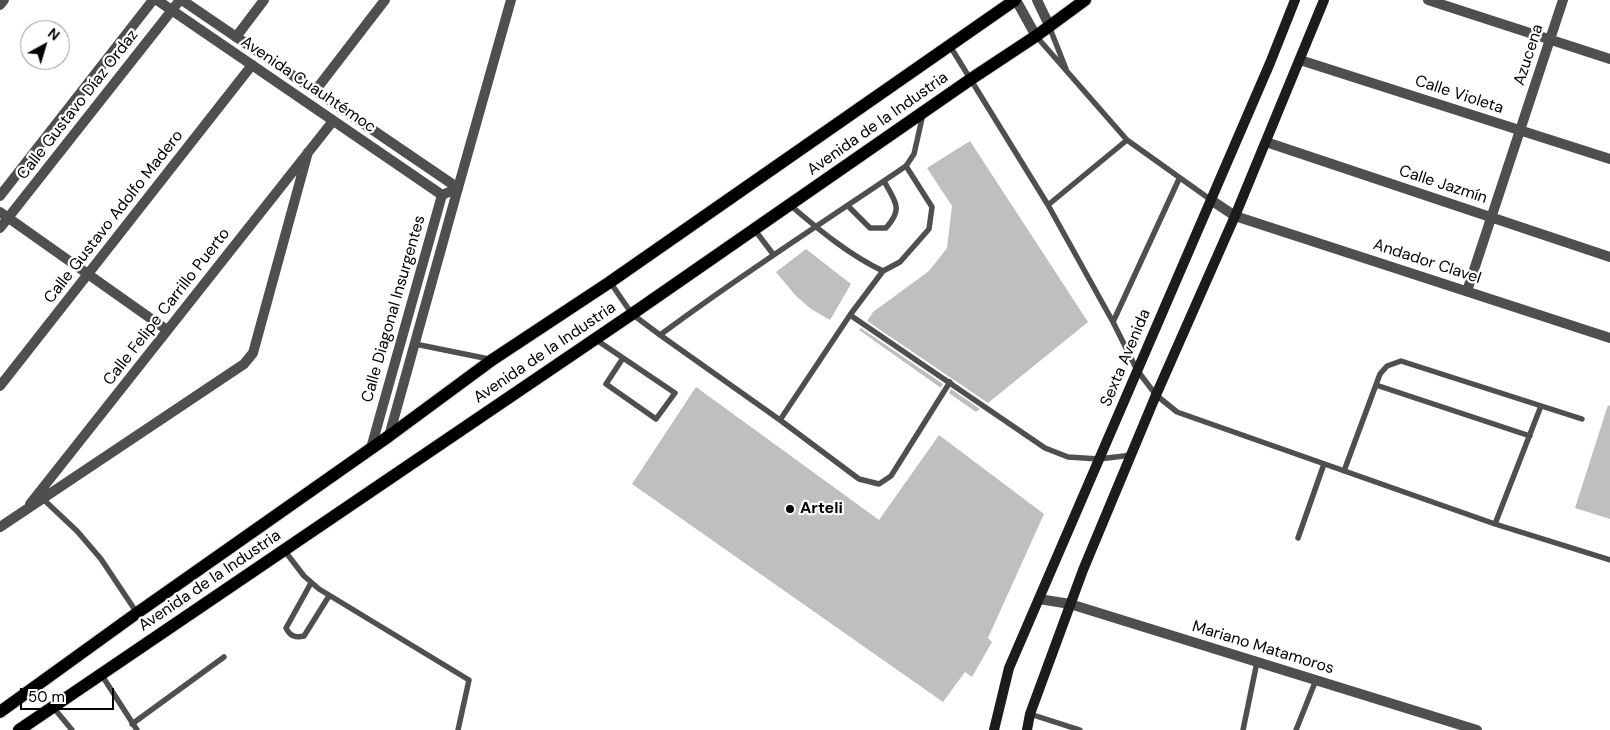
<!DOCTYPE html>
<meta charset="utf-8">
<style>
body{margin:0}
#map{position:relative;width:1610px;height:730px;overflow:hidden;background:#fff;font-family:"DM Sans",sans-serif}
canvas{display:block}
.north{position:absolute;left:20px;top:20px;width:50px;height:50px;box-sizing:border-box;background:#fff;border:1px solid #999;border-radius:50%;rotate:39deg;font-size:14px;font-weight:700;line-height:20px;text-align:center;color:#000}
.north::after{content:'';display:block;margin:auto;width:18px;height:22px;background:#000;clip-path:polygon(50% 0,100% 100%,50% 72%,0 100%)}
.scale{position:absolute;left:20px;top:688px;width:94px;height:22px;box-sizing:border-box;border:2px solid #000;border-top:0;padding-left:6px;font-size:15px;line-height:18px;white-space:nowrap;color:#000;-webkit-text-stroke:4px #fff;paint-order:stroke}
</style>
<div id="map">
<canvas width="1610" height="730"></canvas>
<div class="north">N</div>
<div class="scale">50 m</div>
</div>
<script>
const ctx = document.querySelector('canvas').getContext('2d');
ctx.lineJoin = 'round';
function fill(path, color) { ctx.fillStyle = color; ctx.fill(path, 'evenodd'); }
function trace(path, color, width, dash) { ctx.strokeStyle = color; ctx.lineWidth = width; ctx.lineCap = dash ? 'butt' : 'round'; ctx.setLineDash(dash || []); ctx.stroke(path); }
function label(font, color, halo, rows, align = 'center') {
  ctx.font = font + ' "DM Sans",sans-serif'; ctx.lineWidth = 4.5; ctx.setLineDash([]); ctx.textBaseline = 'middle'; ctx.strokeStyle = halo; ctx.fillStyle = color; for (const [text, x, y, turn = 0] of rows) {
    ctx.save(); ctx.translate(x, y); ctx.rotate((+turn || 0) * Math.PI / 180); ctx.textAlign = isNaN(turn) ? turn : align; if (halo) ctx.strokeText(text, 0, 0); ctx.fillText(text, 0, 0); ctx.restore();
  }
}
const building = new Path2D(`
 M 970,141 L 1088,322 L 988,403 L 867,321 L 873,312 L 929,271 L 947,248 L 952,206 L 927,168 Z
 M 806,249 L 851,284 L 830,320 L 811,309 L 796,296 L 776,272 Z
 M 861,328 L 943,384 L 941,388 L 859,330 Z
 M 696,387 L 879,520 L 939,435 L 1044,514 L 988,638 L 992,642 L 972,677 L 965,672 L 943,702 L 632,484 Z
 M 951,389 L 980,409 L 976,412 L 949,393 Z
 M 1608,405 L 1610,406 L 1610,519 L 1575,508 Z`);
const service = new Path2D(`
 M 1049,26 L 1066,69
 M 1036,36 L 1127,140 L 1211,200
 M 950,46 L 1048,205 L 1113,322 L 1137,370 L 1156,395 L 1177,412 L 1495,524 L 1610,560
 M 923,114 L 914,154 L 906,166 C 824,222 740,275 660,335 L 780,420 L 859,479 L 879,484 L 891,476 L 950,382
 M 790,205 C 818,229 849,255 883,271 L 900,262 L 929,229 L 932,207 L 906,166
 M 1048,205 L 1127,140
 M 848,206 L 870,228 L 886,228 C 904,208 895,202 884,181
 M 754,229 L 773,254
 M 610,282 L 632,314 L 660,335
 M 850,315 L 1045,448 L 1068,457 L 1099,459 L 1132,455
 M 1113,322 L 1179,179
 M 595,339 L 675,393 L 656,419 L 606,384 L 623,358
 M 415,344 L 489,359
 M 1376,385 L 1530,436
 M 780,420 L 850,315 L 883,271
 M 1344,471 L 1380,374 L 1387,366 L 1401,361 L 1582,419
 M 43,499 L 77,531 L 101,559 L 137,613
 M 1495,524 L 1541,406
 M 1298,538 L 1324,464
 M 284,550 L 304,576 L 319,589 L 469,680 L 458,730
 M 311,583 L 286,628 C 290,636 295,638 304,636 L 329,596
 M 101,674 L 137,730
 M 53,707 L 72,730
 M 1030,714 L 1080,730
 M 132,724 L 224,657
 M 1243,730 L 1257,662
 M 1296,730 L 1316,680`);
const minor = new Path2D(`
 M 1428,0 L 1610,59
 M 0,5 L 4,0
 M 236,37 L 264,0
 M 1300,60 L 1610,159
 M 315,91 L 385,0
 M 442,195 L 458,188 L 511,0
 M 0,196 L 153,0
 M 1211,200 L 1235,216 L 1610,338
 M 0,212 L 167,330
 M 0,228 L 180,0
 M 1467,291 L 1563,0
 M 0,386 L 252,65
 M 30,504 L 333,121
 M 0,527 L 244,364 L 253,353 L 308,152
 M 1039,599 L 1070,604 L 1477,730`);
const tertiary = new Path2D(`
 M 157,0 L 442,195 L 371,448
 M 182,0 L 458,188 L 389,436
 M 1016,0 L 1036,36
 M 1037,0 L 1049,25
 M 1266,142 L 1610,257`);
const secondary = new Path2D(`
 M 994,730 L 1009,668 L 1270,63 L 1295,0
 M 1027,730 L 1030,714 L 1083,570 L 1156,395 L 1235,216 L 1324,0`);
const primary = new Path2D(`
 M 0,712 L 137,613 L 389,436 L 492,360 L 610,282 L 1015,0
 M 19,730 L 632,314 L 971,79 L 1036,36 L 1085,0`);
const markers = [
 [790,509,5,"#000"]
];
const streetNames = [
 ["Azucena",1529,55,-72],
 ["Avenida Cuauhtémoc",308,85,34],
 ["Calle Violeta",1459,95,18],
 ["Calle Gustavo Díaz Ordaz",78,105,-52],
 ["Avenida de la Industria",878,124,-35],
 ["Calle Jazmín",1443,185,18],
 ["Calle Gustavo Adolfo Madero",114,217,-52],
 ["Andador Clavel",1427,262,18],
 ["Calle Felipe Carrillo Puerto",167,307,-52],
 ["Calle Diagonal Insurgentes",394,309,-74],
 ["Avenida de la Industria",545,353,-34],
 ["Sexta Avenida",1126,358,-67],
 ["Avenida de la Industria",210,581,-34],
 ["Mariano Matamoros",1263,648,17]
];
const poiNames = [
 ["Arteli",800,509]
];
fill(building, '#bfbfbf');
trace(primary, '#dbdbdb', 14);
trace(service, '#4f4f4f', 5.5);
trace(minor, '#4f4f4f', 10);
trace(tertiary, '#4f4f4f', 10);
trace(secondary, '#1c1c1c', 10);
trace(primary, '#000', 12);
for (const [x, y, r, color] of markers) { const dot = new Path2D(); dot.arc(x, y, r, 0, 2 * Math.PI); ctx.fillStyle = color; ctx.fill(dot); trace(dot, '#fff', 2); }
label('16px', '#000', '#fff', streetNames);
label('bold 16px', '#000', '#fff', poiNames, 'left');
</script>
